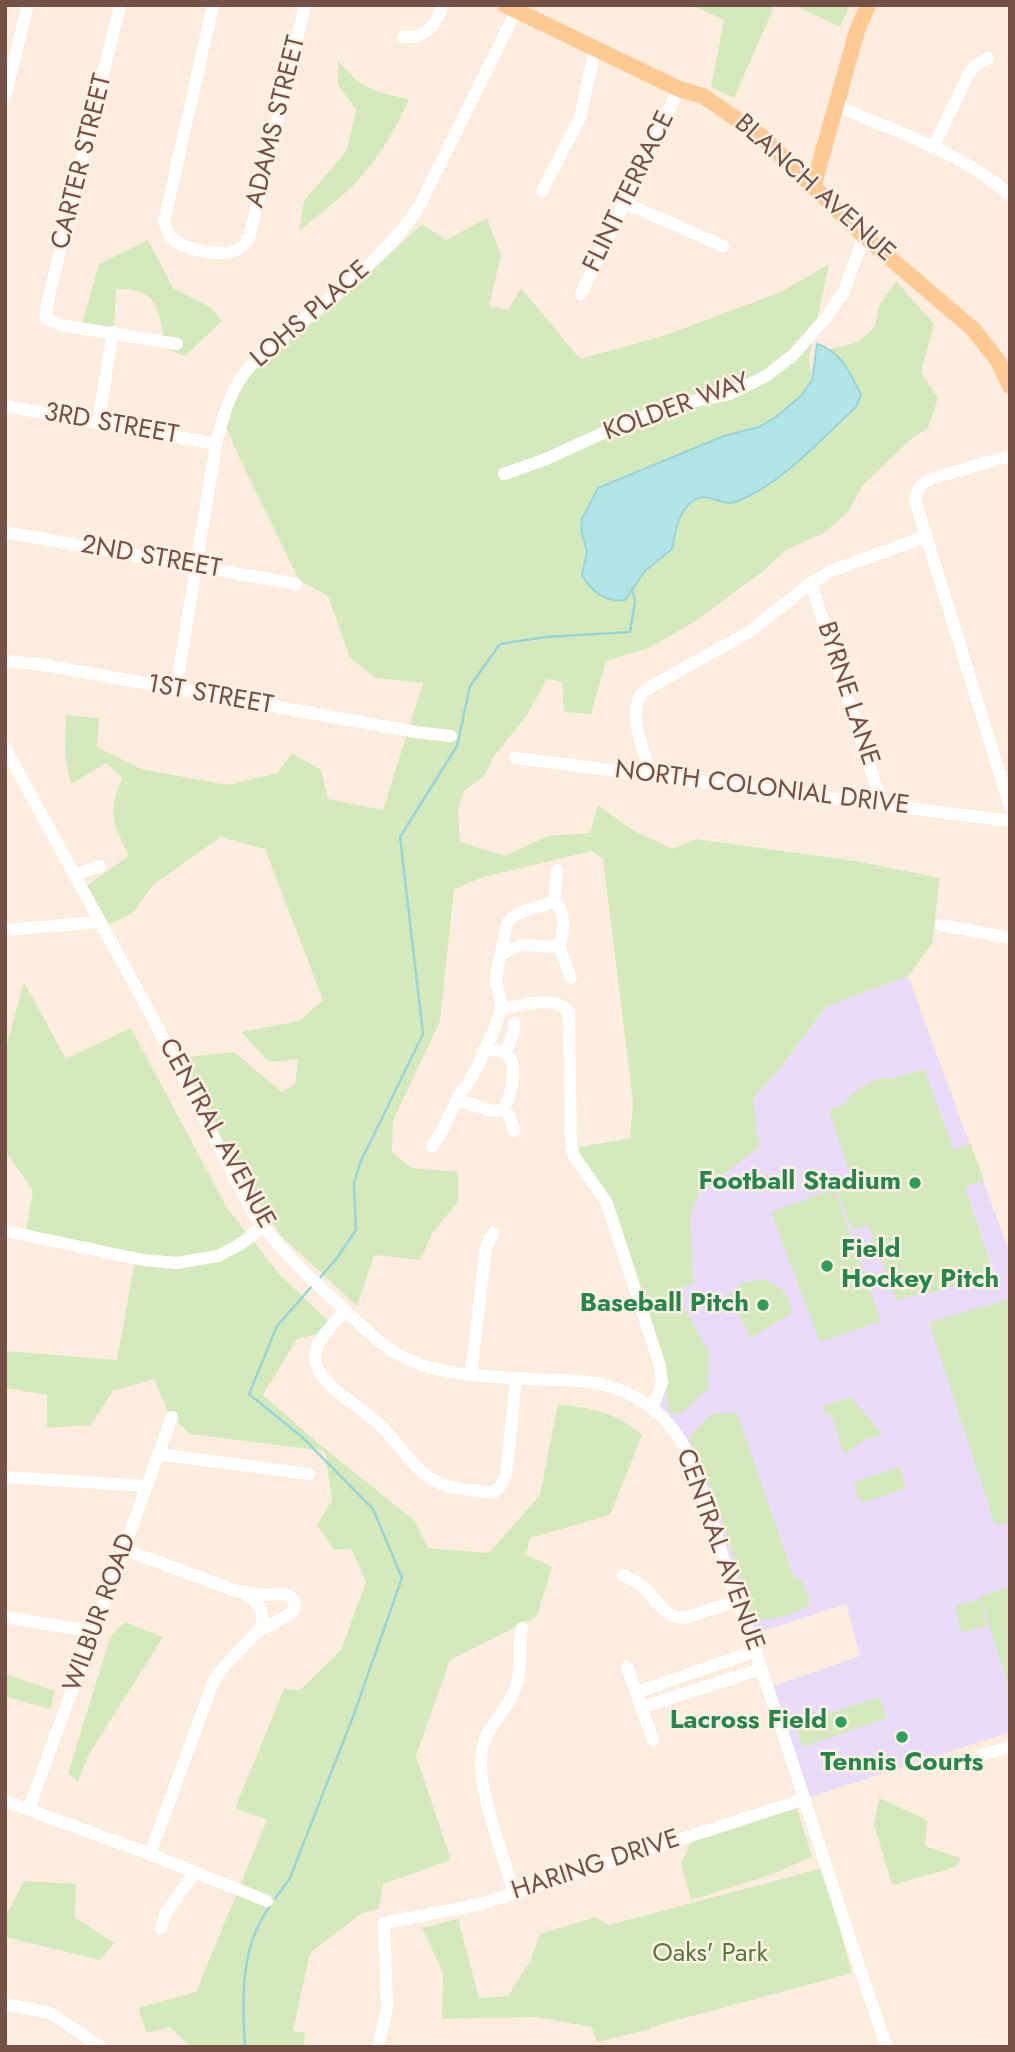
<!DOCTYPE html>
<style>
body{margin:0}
#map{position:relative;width:1015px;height:2052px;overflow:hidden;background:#fdedde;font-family:Jost,sans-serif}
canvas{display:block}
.frame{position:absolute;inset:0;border:7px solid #735146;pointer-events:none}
</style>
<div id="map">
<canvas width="1015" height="2052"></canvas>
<div class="frame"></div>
</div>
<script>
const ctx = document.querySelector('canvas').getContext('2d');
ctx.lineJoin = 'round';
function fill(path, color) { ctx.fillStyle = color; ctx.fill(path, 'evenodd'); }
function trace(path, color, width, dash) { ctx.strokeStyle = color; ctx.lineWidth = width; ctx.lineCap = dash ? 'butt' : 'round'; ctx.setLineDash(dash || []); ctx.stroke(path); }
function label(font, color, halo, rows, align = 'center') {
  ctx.font = font + ' Jost,sans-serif'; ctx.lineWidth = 5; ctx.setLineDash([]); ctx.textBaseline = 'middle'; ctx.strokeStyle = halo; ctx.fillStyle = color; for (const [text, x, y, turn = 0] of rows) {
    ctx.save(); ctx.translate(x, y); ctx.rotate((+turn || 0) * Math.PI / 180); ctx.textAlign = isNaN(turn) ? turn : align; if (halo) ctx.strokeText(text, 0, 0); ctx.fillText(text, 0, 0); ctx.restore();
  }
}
const education = new Path2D(`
 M 908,976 L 1010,1254 L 1010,1732 L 805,1799 L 767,1688 L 860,1656 L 846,1604 L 751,1635 L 693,1467 L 656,1412 L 662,1383 L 607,1203 L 753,1098 L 778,1071 L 826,1007 Z`);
const green = new Path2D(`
 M 691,5 L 775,5 L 734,98 L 711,87 L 724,20 Z
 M 794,5 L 850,5 L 840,27 Z
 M 338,61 L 358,82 L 381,93 L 409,99 C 394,133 373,168 345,193 C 331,206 314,218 299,231 L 304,201 L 347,150 L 356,110 L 338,85 Z
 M 487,218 L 501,255 L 489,306 L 508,310 L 521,288 L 580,359 L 666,335 L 781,292 L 829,264 L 809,358 L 812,380 L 802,395 L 776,417 L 759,427 L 724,436 L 598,489 L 587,507 L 581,530 L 587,551 L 582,575 C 593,593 605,598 625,600 L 645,571 L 672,549 C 675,532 678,511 693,501 C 708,490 722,508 738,501 C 784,482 820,440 856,407 L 849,371 L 831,349 L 859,342 L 875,326 L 879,306 L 896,281 L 934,324 L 921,372 L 938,398 L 928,428 L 909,441 L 862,486 L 848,512 L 824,533 L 786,550 L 761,573 L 694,622 L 649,648 L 606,661 L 591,714 L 564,712 L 562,682 L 547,679 L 527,715 L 494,756 L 485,775 L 464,791 L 458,809 L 460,842 L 505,856 L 548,836 L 590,833 L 598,805 L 634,831 L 673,849 L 696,839 L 855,861 L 940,878 L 932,944 L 908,976 L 826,1007 L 778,1071 L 753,1098 L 759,1147 L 699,1193 L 690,1217 L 694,1283 L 674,1290 L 709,1353 L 708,1388 L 679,1415 L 669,1412 L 665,1386 L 612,1204 L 578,1156 L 580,1147 L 630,1138 L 633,1103 L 603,859 L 592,851 L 483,877 L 454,889 L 440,1021 L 393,1121 L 392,1152 L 411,1168 L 458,1172 L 458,1201 L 432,1234 L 420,1260 L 374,1255 L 357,1306 L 282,1237 L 245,1183 L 178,1058 L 234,1052 L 282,1092 L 295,1084 L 298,1059 L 269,1062 L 241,1032 L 299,1021 L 323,1000 L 265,849 L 221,837 L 153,885 L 133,913 L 109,924 L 86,886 L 129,856 C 113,822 107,814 122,778 L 106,763 L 71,784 L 65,755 L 66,715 L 99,718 L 97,747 L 141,769 L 227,785 L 278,773 L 292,753 L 321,770 L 328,799 L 383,810 L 423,683 L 376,678 L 350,658 L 328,596 L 299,580 L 237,453 L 225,424 L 247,375 L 339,301 L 422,224 L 446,240 Z
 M 148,240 L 173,288 L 210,307 L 222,321 L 185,356 L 167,349 C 157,312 163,289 116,289 L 114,329 L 82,324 L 99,264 Z
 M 24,982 L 66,1059 L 131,1028 L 227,1208 L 281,1276 L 337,1329 L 297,1339 L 263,1395 L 318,1443 L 415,1521 L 428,1548 L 489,1553 L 540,1495 L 558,1404 C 591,1409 616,1411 642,1435 L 610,1515 L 530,1538 L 526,1555 L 552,1567 L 537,1616 L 450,1660 L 416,1756 L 451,1860 L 383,1884 L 379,1909 L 362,1913 L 310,1953 L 293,2031 L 305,2033 L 304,2047 L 191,2047 L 170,2027 L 147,2033 L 138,2008 L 196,1992 L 267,1820 L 235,1808 L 284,1689 L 300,1690 L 341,1650 L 366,1582 L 351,1548 L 334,1550 L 317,1525 L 332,1500 L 325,1451 L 190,1434 L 169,1414 L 154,1379 L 113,1391 L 91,1425 L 47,1428 L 47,1395 L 5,1388 L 5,1351 L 117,1360 L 136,1254 L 25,1237 L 33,1191 L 5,1150 L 5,1051 Z
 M 924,1069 L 954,1150 L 971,1144 L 984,1181 L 965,1187 L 992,1268 L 946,1289 L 896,1300 L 868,1225 L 852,1230 L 837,1191 L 854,1185 L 829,1110 L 844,1104 L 850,1096 L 868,1083 L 879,1079 L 896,1078 Z
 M 834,1189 L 881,1321 L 820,1342 L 771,1212 Z
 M 763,1279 C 780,1286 789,1293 793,1312 L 751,1338 L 728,1295 L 743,1283 Z
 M 1010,1299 L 1010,1522 L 995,1525 L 929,1322 Z
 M 851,1397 L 883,1435 L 866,1439 L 844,1454 L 831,1414 L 826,1415 L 823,1406 Z
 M 737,1413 L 794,1577 L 802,1580 L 809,1599 L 809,1606 C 795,1614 767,1624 751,1617 L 718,1506 L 689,1438 L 711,1414 Z
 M 899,1467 L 906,1488 L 865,1502 L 859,1500 L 854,1482 Z
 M 1010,1587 L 1010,1691 L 980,1596 Z
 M 980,1599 L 987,1626 L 962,1633 L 955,1606 Z
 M 124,1622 L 163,1637 L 88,1756 L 78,1782 L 68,1773 L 110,1638 Z
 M 5,1674 L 55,1691 L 50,1709 L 7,1697 L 5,1699 Z
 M 879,1697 L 887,1718 L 803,1747 L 795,1725 Z
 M 879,1798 L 927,1820 L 925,1846 L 961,1858 L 956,1867 L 892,1885 L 874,1824 Z
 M 797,1808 L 812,1857 L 767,1876 L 691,1900 L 681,1864 L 692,1840 Z
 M 823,1868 L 852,1973 L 651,2027 L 651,2029 L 597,2042 L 592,2027 L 537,2017 L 442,2019 L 443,1972 L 422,1928 L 458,1919 L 479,1998 L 508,1996 L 530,1961 L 540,1934 L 596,1917 L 609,1925 Z
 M 24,1881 L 76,1884 L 75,1917 L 114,1943 L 100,1960 L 5,1937 L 5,1917 Z`);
const water = new Path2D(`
 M 817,344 C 841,351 851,374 861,395 L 856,407 C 820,440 784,482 738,501 C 722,508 708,490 693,501 C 678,511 675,532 672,549 L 645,571 L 625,600 C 606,603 591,591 582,575 L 587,551 L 581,530 L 582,519 L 598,488 L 724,436 L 759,427 L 776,417 L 802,395 L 812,380 Z`);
const stream = new Path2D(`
 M 319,1279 L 337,1258 L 356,1230 L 354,1183 L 360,1163 L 423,1034 L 400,837 L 457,746 L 470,686 L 500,644 L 546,637 L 630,632 L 635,601 L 632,589
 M 275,1899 L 290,1878 L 354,1714 L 402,1578 L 373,1509 L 302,1437 L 249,1394 L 277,1326 L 312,1286
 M 245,2047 C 242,1999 240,1947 270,1906`);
const minor = new Path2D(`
 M 120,5 L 47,304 L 46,318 L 60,325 L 177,344
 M 213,5 L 164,222 L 170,236 L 176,242 C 197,252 235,263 249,238 L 305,5
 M 403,37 C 427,39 436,25 443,5
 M 5,97 L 28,5
 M 835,105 C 894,131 961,152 1010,195
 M 933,148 L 969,73 L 975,66 L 988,58
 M 542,191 L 580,118 L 595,49
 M 625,203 L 723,246
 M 581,294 L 679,89
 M 5,406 L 216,444
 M 98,423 L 113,332
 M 1010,456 L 930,479 L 919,487 L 915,500 L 1010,807
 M 504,474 L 546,459 L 623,424 L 679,404 L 729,394 L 766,376 L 793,355 L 826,318 L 844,291 L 864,236
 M 5,532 L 296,584
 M 811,583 L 882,805
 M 5,661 L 38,664 L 416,732 L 451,736
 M 176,690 L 216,444 C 222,420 229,394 244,374 C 261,351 285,334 308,316 C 351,281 387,254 419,207 L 516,11
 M 5,748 L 150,1013 L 252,1211 C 277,1247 310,1278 343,1308 C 364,1328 383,1349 411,1361 C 442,1374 479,1376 513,1378 C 568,1383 603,1372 652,1408 C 666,1419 677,1433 685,1448 C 708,1496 719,1551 738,1602 C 791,1749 834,1899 887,2047
 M 515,758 L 1010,821
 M 651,774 C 644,749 624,711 645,690 L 749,632 L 811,583 L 831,571 L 925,537
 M 74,875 L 100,866
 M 554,902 L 557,870
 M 941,925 L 1010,938
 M 5,930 L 100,922
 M 559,946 L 571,978
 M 501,1009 C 521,1006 555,994 569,1012 L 571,1146 L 574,1156 L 607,1203 L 660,1366 L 662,1383 L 652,1408
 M 505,1053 L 514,1031 L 514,1023
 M 457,1100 L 493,1111 L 503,1110 C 510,1098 520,1064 506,1054 C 500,1049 491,1050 483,1050
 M 503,1110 L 509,1115 L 514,1131
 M 432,1146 C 445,1130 450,1112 460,1094 C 464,1088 469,1083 472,1076 C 480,1063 496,1027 500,1012 C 503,1002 497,990 496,980 C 496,975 506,926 508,922 C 517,909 538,909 551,902 L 557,903 C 565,916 565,932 559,946 C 534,950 528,937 501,955
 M 5,1231 L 143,1260 L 177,1263 L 218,1256 L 242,1243 L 263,1226
 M 345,1311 C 334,1324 313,1341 315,1360 C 318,1384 362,1408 379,1424 C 398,1441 412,1469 435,1481 C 453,1490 474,1490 493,1493 L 500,1487 L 506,1475 L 516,1379
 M 471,1374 L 486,1247 L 493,1233
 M 158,1454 L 309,1474
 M 5,1477 L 146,1486
 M 125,1550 L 237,1591 L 262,1595 L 285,1594 L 290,1596 L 295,1603 L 293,1612 L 256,1633 L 222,1669 L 214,1680 L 150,1854
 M 623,1575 C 630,1579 638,1582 643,1587 C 658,1600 662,1617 684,1618 L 737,1601
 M 245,1594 C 261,1603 268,1617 257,1633
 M 5,1617 L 94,1632
 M 627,1667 L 653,1740
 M 637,1692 L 756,1651
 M 643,1707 L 761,1669
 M 966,1767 L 984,1754 L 1010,1747
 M 5,1801 L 150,1854 L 267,1901
 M 29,1808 L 172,1417
 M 514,1893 C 505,1860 478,1790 481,1758 C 483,1727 506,1714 516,1687 C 523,1668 517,1648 522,1628
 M 161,1928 L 166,1913 L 195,1872
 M 5,2004 L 50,2013 L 101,2047
 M 378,2047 L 387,2008 L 384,1923 L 481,1904 L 805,1799`);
const major = new Path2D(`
 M 505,5 L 679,89 L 703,96 L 761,136 L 864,236 L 973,329 L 998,361 L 1010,386
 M 813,187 L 857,31 L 868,5`);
const markers = [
 [915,1183,7,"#2e9e5b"],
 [827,1266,7,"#2e9e5b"],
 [763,1305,7,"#2e9e5b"],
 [841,1722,7,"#2e9e5b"],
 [902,1737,7,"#2e9e5b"]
];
const streetNames = [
 ["ADAMS STREET",277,122,-76],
 ["CARTER STREET",83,162,-76],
 ["BLANCH AVENUE",814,189,42],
 ["FLINT TERRACE",630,192,-64],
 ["LOHS PLACE",311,315,-41],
 ["KOLDER WAY",677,408,-20],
 ["3RD STREET",111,425,10],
 ["2ND STREET",151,558,10],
 ["BYRNE LANE",847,694,72],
 ["1ST STREET",210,696,10],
 ["NORTH COLONIAL DRIVE",762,789,7],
 ["CENTRAL AVENUE",216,1134,61],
 ["CENTRAL AVENUE",719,1550,70],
 ["WILBUR ROAD",101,1613,-70],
 ["HARING DRIVE",596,1866,-18]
];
const leisureNames = [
 ["Football Stadium",901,1183],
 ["Field",841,1251,"left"],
 ["Hockey Pitch",841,1281,"left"],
 ["Baseball Pitch",749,1305],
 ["Lacross Field",827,1722],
 ["Tennis Courts",902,1764,"center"]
];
const parkNames = [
 ["Oaks' Park",710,1955]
];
fill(education, '#eadbf8');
fill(green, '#d4eabd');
fill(water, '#b3e4e6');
trace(water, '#99d5d8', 2);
trace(stream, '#99d5d8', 2.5);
trace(minor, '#fff', 12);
trace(major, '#feca94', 16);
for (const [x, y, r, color] of markers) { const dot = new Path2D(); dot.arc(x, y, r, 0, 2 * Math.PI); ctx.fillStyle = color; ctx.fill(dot); trace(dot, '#fff2e5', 2.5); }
label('26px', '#735146', '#fff2e5', streetNames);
label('bold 26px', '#27864d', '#fff2e5', leisureNames, 'right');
label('26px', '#56793e', '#fff2e5', parkNames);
</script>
